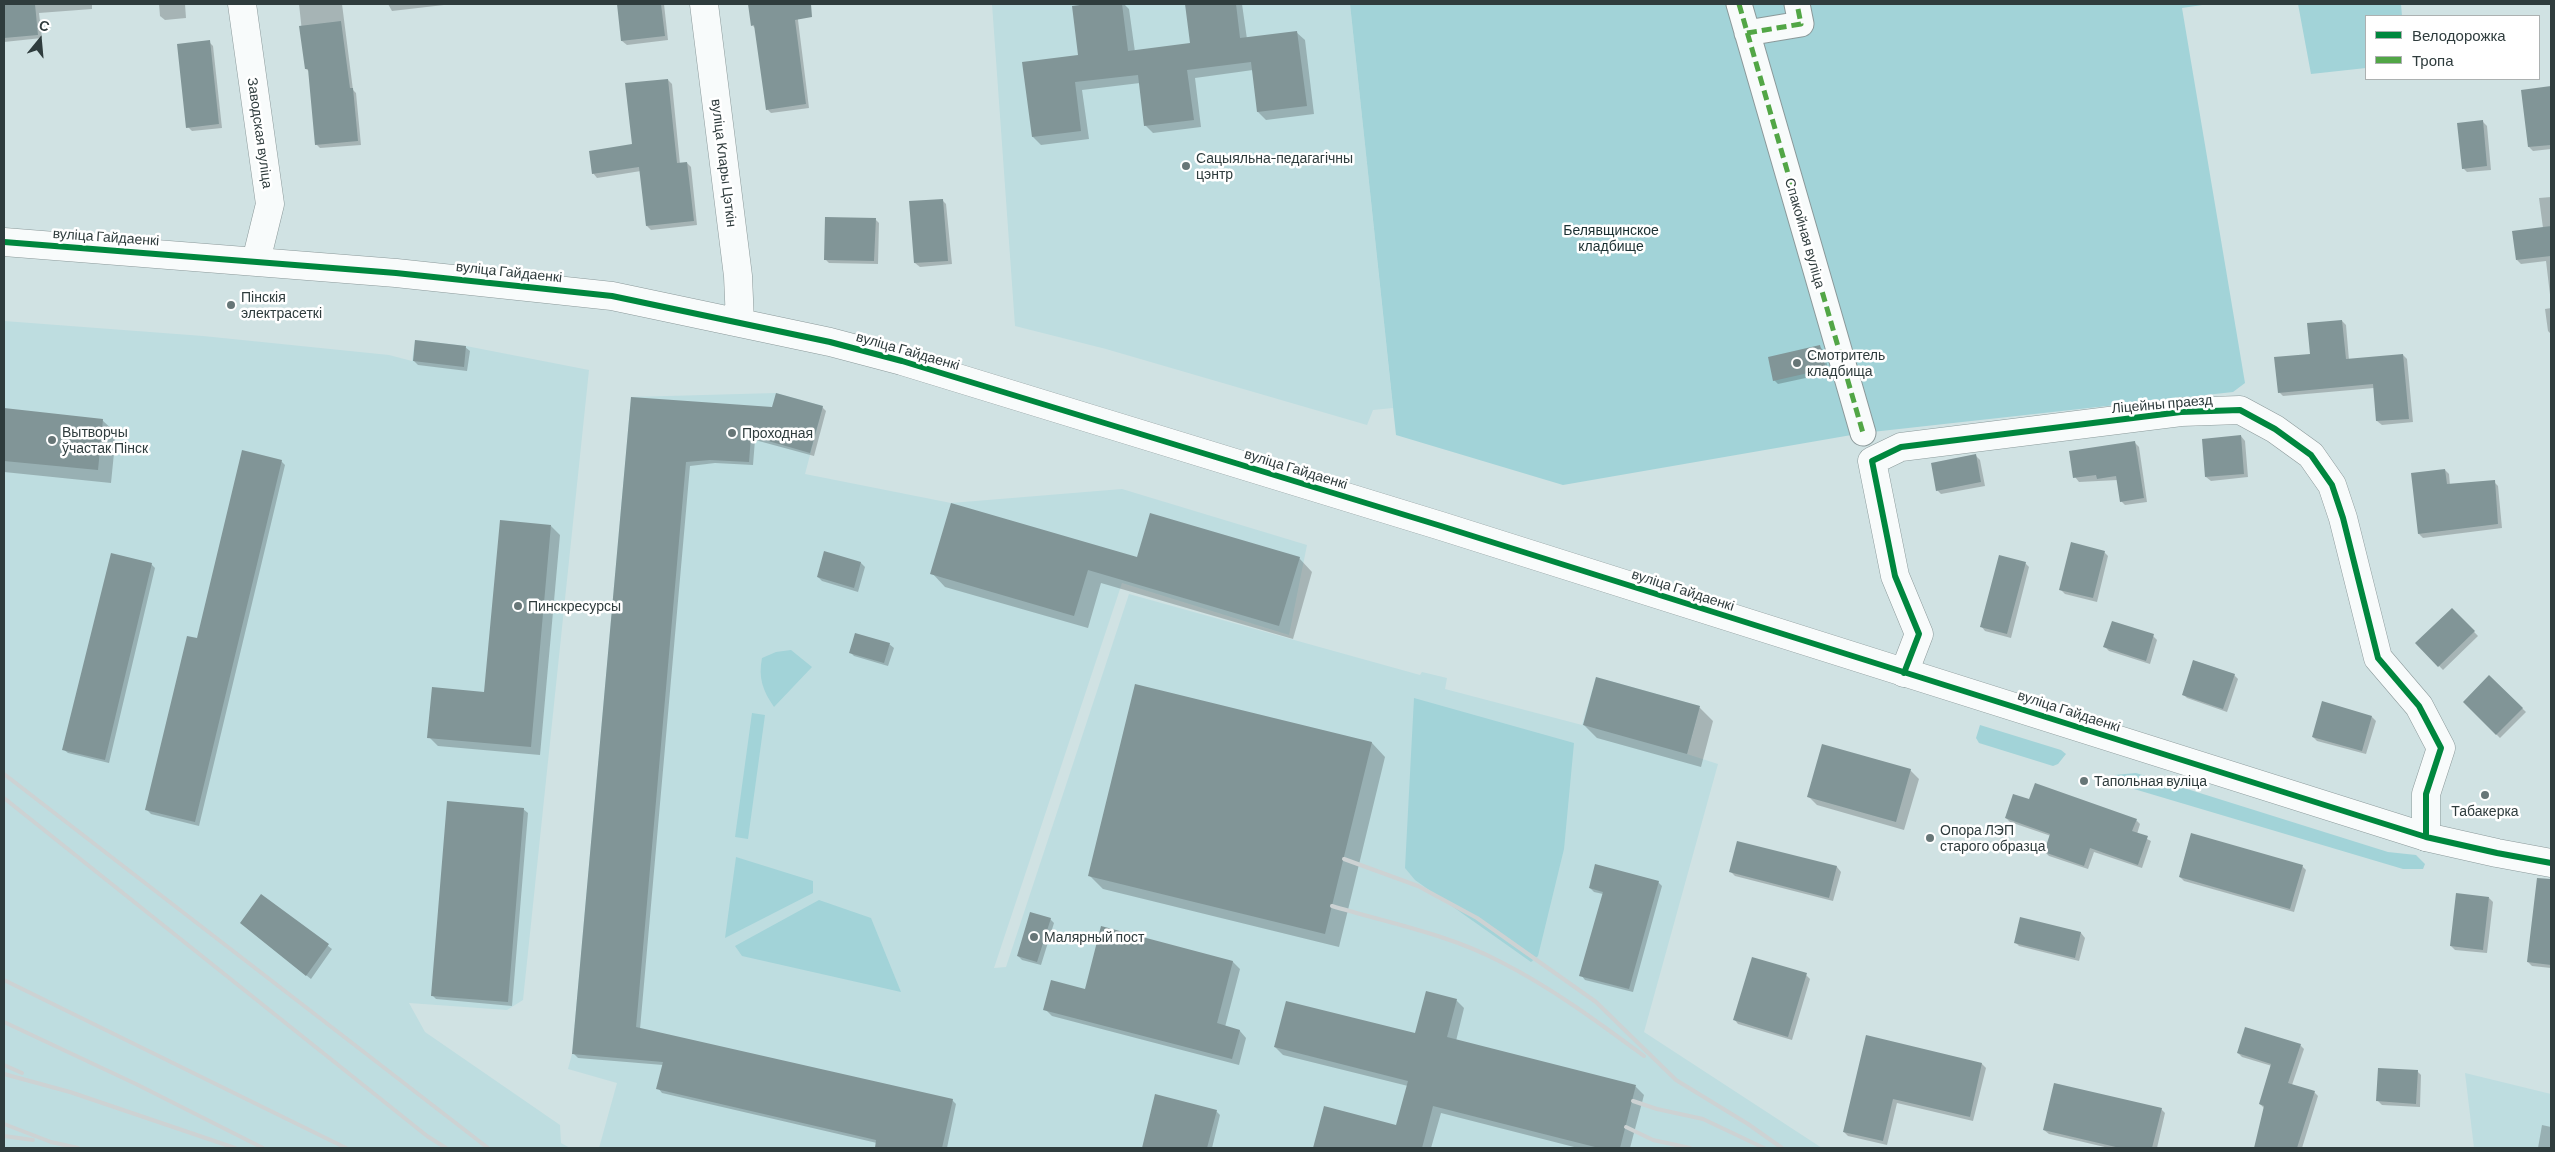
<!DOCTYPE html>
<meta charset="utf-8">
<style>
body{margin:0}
#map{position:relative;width:2555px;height:1152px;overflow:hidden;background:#d0e2e3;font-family:Barlow,sans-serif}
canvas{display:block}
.frame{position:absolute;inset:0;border:5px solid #2f3c3d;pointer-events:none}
.legend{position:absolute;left:2365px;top:15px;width:175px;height:65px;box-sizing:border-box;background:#fff;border:1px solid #acb1b1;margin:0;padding:6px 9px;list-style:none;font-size:15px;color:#2f3c3d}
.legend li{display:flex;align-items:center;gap:10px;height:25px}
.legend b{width:25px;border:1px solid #acb1b1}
.north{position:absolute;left:15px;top:15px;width:50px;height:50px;-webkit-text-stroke:4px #fff;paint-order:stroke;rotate:17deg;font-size:14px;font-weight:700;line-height:20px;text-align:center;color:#2f3c3d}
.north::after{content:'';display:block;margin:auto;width:18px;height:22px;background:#2f3c3d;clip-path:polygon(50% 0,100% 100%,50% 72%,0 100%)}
</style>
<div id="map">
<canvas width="2555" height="1152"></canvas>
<div class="frame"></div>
<ul class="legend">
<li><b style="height:6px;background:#00873e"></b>Велодорожка</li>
<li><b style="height:6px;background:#52a646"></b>Тропа</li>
</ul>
<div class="north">С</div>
</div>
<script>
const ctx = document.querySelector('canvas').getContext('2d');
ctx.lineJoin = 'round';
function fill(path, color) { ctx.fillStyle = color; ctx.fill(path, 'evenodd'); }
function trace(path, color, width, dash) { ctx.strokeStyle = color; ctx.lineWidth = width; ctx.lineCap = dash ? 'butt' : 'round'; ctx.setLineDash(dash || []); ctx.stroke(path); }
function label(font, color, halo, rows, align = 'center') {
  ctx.font = font + ' Barlow,sans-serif'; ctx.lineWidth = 5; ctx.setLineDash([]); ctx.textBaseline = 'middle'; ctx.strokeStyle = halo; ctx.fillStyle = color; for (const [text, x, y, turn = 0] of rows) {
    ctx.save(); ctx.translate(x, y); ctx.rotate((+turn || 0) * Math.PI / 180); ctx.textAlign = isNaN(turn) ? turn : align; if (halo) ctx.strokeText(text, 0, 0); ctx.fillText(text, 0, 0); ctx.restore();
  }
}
const built = new Path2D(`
 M 992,4 L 1350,4 L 1393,408 L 1373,410 L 1367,425 L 1106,349 L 1015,326 Z
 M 4,321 L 203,336 L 389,355 L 412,361 L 415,340 L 466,346 L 589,370 L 523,1000 L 507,1010 L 409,1003 L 425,1032 L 560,1125 L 561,1143 L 570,1148 L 4,1148 Z
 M 776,393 L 823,406 L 805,474 L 951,503 L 1122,489 L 1307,545 L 1289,635 L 1122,583 L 994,968 L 1006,967 L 1129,594 L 1420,675 L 1422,672 L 1447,678 L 1445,689 L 1582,725 L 1596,677 L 1700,706 L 1687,754 L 1718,764 L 1644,1032 L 1822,1148 L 599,1148 L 617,1083 L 568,1069 L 572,1054 L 631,397 Z
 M 2465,1073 L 2551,1094 L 2551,1148 L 2474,1148 Z`);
const green = new Path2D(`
 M 1350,4 L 2209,4 L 2182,8 L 2245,383 L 2233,392 L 1863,433 L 1563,485 L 1396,435 Z
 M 2298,4 L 2401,4 L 2402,16 L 2366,16 L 2366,68 L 2311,74 Z
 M 791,650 L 812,667 L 774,707 C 763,691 758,678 762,658 L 776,652 Z
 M 1414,698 L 1574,743 L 1564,849 L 1538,956 L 1531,962 L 1415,880 L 1405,868 Z
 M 752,713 L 765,715 L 748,839 L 735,837 Z
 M 1980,725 L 2061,750 L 2066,754 L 2058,764 L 2053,766 L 1979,743 L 1976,738 Z
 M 2136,773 L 2388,852 L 2416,855 L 2425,864 L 2423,869 L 2403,869 L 2134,789 L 2114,775 Z
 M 736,857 L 813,881 L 813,893 L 725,938 Z
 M 819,900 L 871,918 L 901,992 L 742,956 L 735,946 Z`);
const shadow = new Path2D(`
 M 4,4 L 92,4 L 92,9 L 39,13 L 42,38 L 4,42 Z
 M 159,4 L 185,4 L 186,18 L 165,20 L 160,16 Z
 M 299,4 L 342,4 L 353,90 L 356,93 L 361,145 L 320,148 L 316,144 L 310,72 L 306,69 Z
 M 388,4 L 444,4 L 444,5 L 392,11 Z
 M 618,4 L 664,4 L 668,40 L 627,45 L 622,41 Z
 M 749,4 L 796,4 L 809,108 L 771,113 L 767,109 L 756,29 L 752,25 Z
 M 1098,4 L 1124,4 L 1129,9 L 1135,52 L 1192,45 L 1186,4 L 1242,4 L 1247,39 L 1296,32 L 1305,40 L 1314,114 L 1266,120 L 1258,112 L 1253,70 L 1195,78 L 1201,127 L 1153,133 L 1145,125 L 1140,83 L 1082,90 L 1089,139 L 1041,145 L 1033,137 L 1080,56 L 1073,7 Z
 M 209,42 L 213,46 L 222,128 L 192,131 L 188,127 Z
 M 668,80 L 672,84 L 680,164 L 687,163 L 691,167 L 697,225 L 651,230 L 647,226 L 641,171 L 597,178 L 593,173 L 633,146 Z
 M 2551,87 L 2551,149 L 2533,151 L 2529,147 L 2522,91 Z
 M 2483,122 L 2487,126 L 2491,170 L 2467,172 L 2463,168 Z
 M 2551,197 L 2551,303 L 2546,261 L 2521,264 L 2517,260 L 2543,228 L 2539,198 Z
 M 942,200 L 946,204 L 952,264 L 920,267 L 915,263 L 910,203 Z
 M 875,219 L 879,223 L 878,264 L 829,263 L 825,259 Z
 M 2551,308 L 2551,334 L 2548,331 L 2545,309 Z
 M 2342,321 L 2346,325 L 2349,360 L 2403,355 L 2407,359 L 2413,422 L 2382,425 L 2377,421 L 2374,388 L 2283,396 L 2279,392 Z
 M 465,347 L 470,351 L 467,371 L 418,365 L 414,361 Z
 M 1820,347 L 1824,351 L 1829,373 L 1778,384 L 1774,380 Z
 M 632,398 L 773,409 L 822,407 L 826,411 L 814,456 L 755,440 L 753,465 L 715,463 L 690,466 L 640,1029 L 952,1100 L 956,1104 L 947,1148 L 876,1148 L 877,1143 L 662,1093 L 658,1088 L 663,1065 L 578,1058 L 574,1054 Z
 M 4,410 L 102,420 L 116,433 L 111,483 L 4,472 Z
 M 2241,436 L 2245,441 L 2248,477 L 2211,481 L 2206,477 Z
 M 2135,443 L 2139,447 L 2147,502 L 2125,505 L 2121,501 L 2118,480 L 2079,482 L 2075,477 Z
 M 1976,456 L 1980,460 L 1985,486 L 1941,494 L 1937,490 Z
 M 281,461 L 285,465 L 199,826 L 151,814 L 147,810 L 198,640 Z
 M 2445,470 L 2449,474 L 2450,485 L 2494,482 L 2498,486 L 2502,528 L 2423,538 L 2419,534 Z
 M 551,526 L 560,535 L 540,755 L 438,746 L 429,737 L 486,693 Z
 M 2104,552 L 2108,556 L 2097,602 L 2065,594 L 2061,590 Z
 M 825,553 L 861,563 L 865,567 L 858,592 L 822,581 L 818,577 Z
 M 1299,558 L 1312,572 L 1293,639 L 1101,583 L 1088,628 L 945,587 L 932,573 L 1138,559 Z
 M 2025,563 L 2029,567 L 2011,638 L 1985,631 L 1981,626 Z
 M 151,564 L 155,568 L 109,763 L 68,753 L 63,749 Z
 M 2452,609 L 2478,636 L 2443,670 L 2417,643 Z
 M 2153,636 L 2157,640 L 2150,664 L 2109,651 L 2105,647 Z
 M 889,644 L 894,648 L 888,666 L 854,656 L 850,652 Z
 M 2234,675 L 2238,679 L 2227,712 L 2187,698 L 2183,694 Z
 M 2489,676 L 2526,712 L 2500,738 L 2464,702 Z
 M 1597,679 L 1700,708 L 1713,721 L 1701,767 L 1597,738 L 1584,725 Z
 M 1136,686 L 1372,743 L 1385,757 L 1339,947 L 1103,889 L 1090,876 Z
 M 2372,717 L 2376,721 L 2366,754 L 2317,741 L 2313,737 Z
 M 1910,770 L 1919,779 L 1904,830 L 1817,805 L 1808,796 Z
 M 2030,801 L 2136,820 L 2140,824 L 2137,834 L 2151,841 L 2142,868 L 2094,852 L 2088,869 L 2049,856 L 2045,852 L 2051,836 L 2010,822 L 2006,818 Z
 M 523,809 L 528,813 L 512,1006 L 436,999 L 432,995 Z
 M 2302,866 L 2306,870 L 2294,912 L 2184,881 L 2180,877 Z
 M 1837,867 L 1841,872 L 1833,901 L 1735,876 L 1731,872 Z
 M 1658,882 L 1662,886 L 1633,992 L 1585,980 L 1581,975 L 1603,894 L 1594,892 L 1590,888 Z
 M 262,896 L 332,949 L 311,979 L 246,927 Z
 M 2489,898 L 2493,902 L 2487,953 L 2455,950 L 2451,946 Z
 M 2535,902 L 2551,903 L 2551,968 L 2532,966 L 2528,962 Z
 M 1050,919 L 1054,923 L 1041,965 L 1022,960 L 1018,956 Z
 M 1102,928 L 1233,962 L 1240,969 L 1225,1027 L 1240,1031 L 1246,1038 L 1239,1065 L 1052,1016 L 1045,1009 L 1086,990 Z
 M 2081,933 L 2085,938 L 2079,961 L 2019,946 L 2015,942 Z
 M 1806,975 L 1810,979 L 1792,1040 L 1738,1024 L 1734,1019 Z
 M 1456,1000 L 1464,1008 L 1456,1041 L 1636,1087 L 1644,1095 L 1630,1148 L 1578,1148 L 1441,1113 L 1431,1148 L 1314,1148 L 1325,1107 L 1397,1127 L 1408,1086 L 1283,1055 L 1275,1047 L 1416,1035 Z
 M 1867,1037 L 1982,1064 L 1986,1068 L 1973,1121 L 1897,1103 L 1887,1145 L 1848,1136 L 1844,1132 Z
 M 2300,1045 L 2304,1049 L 2292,1085 L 2314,1092 L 2318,1096 L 2302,1148 L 2255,1148 L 2264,1108 L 2260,1104 L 2272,1066 L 2242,1057 L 2238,1053 Z
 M 2417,1071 L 2421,1075 L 2420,1107 L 2382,1105 L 2378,1101 Z
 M 1156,1096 L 1216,1111 L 1220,1115 L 1212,1148 L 1143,1148 Z
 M 2161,1109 L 2165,1113 L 2157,1148 L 2109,1148 L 2049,1134 L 2044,1130 Z
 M 2542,1125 L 2551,1127 L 2551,1148 L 2538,1148 Z`);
const building = new Path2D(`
 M 4,4 L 35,4 L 38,35 L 4,38 Z
 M 617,4 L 661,4 L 665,36 L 621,41 Z
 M 748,4 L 811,4 L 812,17 L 795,20 L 806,104 L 766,110 L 754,25 L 751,26 Z
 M 1088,4 L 1122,4 L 1128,51 L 1190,43 L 1185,4 L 1236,4 L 1240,38 L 1297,31 L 1307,106 L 1257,112 L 1251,62 L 1187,70 L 1194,120 L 1144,126 L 1138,75 L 1075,82 L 1081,131 L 1032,137 L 1022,62 L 1078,55 L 1072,6 Z
 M 341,21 L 350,88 L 353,88 L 358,141 L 315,145 L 308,69 L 305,69 L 299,26 Z
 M 210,40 L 219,124 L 186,128 L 177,44 Z
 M 668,79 L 677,163 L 687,162 L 694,221 L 646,226 L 639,167 L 592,174 L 589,151 L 632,144 L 625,83 Z
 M 2551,86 L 2551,145 L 2528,147 L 2521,90 Z
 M 2483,120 L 2487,166 L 2462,169 L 2457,123 Z
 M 943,199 L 948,261 L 914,263 L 909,201 Z
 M 825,217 L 876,218 L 874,261 L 824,260 Z
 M 2551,226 L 2551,256 L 2516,260 L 2512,231 Z
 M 2342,320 L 2346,359 L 2403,354 L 2409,419 L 2376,421 L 2373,384 L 2278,393 L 2274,357 L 2310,354 L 2307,323 Z
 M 415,340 L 466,346 L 464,367 L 413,361 Z
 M 1820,345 L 1826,369 L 1773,381 L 1768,357 Z
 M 776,393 L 823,406 L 810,453 L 751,436 L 749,462 L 710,460 L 686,462 L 636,1027 L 953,1099 L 942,1148 L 875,1148 L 876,1140 L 656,1089 L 663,1062 L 572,1054 L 631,397 L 772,407 Z
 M 4,408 L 103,419 L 98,470 L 4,461 Z
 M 2241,435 L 2244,474 L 2205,477 L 2202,439 Z
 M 2135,441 L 2144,498 L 2120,502 L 2116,476 L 2097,479 L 2096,475 L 2073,478 L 2069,451 Z
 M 242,450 L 282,460 L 195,822 L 145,810 L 187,636 L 197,638 Z
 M 1976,454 L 1981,482 L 1936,491 L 1931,463 Z
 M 2445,469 L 2447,484 L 2495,480 L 2498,524 L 2418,534 L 2411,473 Z
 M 951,503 L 1137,557 L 1150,513 L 1300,557 L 1279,626 L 1088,570 L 1074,616 L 930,574 Z
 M 500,520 L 551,525 L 531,747 L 427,738 L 432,687 L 484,692 Z
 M 2071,542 L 2105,551 L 2093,598 L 2059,590 Z
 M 824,551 L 861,562 L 854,588 L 817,577 Z
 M 111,553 L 152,563 L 105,760 L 62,750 Z
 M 1999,555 L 2026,562 L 2007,634 L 1980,627 Z
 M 2452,608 L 2475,631 L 2438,667 L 2415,643 Z
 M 2112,621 L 2154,634 L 2146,661 L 2103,647 Z
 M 855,633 L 890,643 L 884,663 L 849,653 Z
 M 2193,660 L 2235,674 L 2223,709 L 2182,695 Z
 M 2489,675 L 2523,708 L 2496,735 L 2463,702 Z
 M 1596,677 L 1700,706 L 1687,754 L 1583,725 Z
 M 1135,684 L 1372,742 L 1325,934 L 1088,876 Z
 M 2322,701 L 2372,716 L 2362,751 L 2312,737 Z
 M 1822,744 L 1911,769 L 1896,822 L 1807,797 Z
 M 2035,783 L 2137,819 L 2132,831 L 2148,836 L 2138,865 L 2090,848 L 2084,866 L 2044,852 L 2050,834 L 2005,818 L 2013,794 L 2029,799 Z
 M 447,801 L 524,808 L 508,1002 L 431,996 Z
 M 2191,833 L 2303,865 L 2290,909 L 2179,877 Z
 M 1737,841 L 1837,866 L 1829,898 L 1729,872 Z
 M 1595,864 L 1659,881 L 1629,989 L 1579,976 L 1603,892 L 1589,888 Z
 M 2537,878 L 2551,879 L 2551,965 L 2527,962 Z
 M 2456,893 L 2489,897 L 2483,950 L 2450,946 Z
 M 261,894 L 329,944 L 306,976 L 240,923 Z
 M 1030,912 L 1051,918 L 1037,962 L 1017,956 Z
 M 2020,917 L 2081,932 L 2075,958 L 2014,943 Z
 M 1101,926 L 1233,961 L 1217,1023 L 1240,1030 L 1232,1059 L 1043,1010 L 1051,980 L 1085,989 Z
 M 1752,957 L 1807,973 L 1788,1037 L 1733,1020 Z
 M 1426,991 L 1457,999 L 1447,1037 L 1636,1085 L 1620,1148 L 1599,1148 L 1433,1106 L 1422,1148 L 1313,1148 L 1324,1106 L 1396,1125 L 1408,1081 L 1274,1047 L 1286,1001 L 1415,1033 Z
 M 2245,1027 L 2301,1044 L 2288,1083 L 2315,1091 L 2297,1148 L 2254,1148 L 2264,1106 L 2259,1104 L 2271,1064 L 2237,1053 Z
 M 1866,1035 L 1982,1063 L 1970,1117 L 1893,1099 L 1883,1141 L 1843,1132 Z
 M 2378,1068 L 2418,1070 L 2416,1104 L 2376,1101 Z
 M 2054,1083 L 2162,1108 L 2152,1148 L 2120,1148 L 2043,1130 Z
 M 1155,1094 L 1217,1110 L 1207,1148 L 1142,1148 Z`);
const pedestrian = new Path2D(`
 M 1739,4 L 1863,433
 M 1747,33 L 1801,24 L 1797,4`);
const minor = new Path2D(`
 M 242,4 L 270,204 L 256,261
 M 1904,673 L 1919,634 L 1895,576 L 1872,461 L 1901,447 L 2181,412 L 2240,410 L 2275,429 L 2311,455 L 2332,485 L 2343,518 L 2378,658 L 2419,706 L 2441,748 L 2426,794 L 2426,837`);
const tertiary = new Path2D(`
 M 704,4 L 738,276 L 740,322
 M 4,242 L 396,273 L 612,296 L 830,342 L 902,361 L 1441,526 L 2426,837 L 2497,853 L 2551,863`);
const rail = new Path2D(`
 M 4,774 L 488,1148
 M 4,798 L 427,1136 L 446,1148
 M 1344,859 L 1418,886 L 1477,918 L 1596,1002 L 1676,1080 L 1748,1124 L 1782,1148
 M 1332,906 C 1389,923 1448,934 1501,962 C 1552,988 1598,1022 1644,1056
 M 4,980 L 346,1148
 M 4,1022 L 136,1084 L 263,1148
 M 4,1065 L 22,1073
 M 4,1074 L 70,1092 L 235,1148
 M 1633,1101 L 1657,1109 L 1703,1119 L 1764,1148
 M 4,1124 L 51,1142 L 78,1148
 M 1626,1127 L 1653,1140 L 1690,1148
 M 4,1136 L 33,1140`);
const quiet = new Path2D(`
 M 1739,4 L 1863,433
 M 1747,33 L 1801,24 L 1797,4`);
const cycleway = new Path2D(`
 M 4,242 L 396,273 L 612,296 L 830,342 L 902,361 L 1441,526 L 2426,837 L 2497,853 L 2551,863
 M 1904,673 L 1919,634 L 1895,576 L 1872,461 L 1901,447 L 2181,412 L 2240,410 L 2275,429 L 2311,455 L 2332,485 L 2343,518 L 2378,658 L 2419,706 L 2441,748 L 2426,794 L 2426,837`);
const markers = [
 [1186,166,5,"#677677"],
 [231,305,5,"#677677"],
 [1797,363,5,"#677677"],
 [732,433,5,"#677677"],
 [52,440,5,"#677677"],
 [518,606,5,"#677677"],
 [2084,781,5,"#677677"],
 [2485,795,5,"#677677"],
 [1930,838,5,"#677677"],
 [1034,937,5,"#677677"]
];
const streetNames = [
 ["Заводская вуліца",260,133,82],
 ["вуліца Клары Цэткін",724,163,83],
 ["Спакойная вуліца",1805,233,74],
 ["вуліца Гайдаенкі",106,237,4],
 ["вуліца Гайдаенкі",509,272,6],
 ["вуліца Гайдаенкі",908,351,16],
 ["Ліцейны праезд",2162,404,-5],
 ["вуліца Гайдаенкі",1296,469,17],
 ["вуліца Гайдаенкі",1683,590,18],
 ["вуліца Гайдаенкі",2069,711,18]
];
const poiNames = [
 ["Сацыяльна-педагагічны",1196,158],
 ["цэнтр",1196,174],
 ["Пінскія",241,297],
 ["электрасеткі",241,313],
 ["Смотритель",1807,355],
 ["кладбища",1807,371],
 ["Вытворчы",62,432],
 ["ўчастак Пінск",62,448],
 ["Проходная",742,433],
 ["Пинскресурсы",528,606],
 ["Тапольная вуліца",2094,781],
 ["Табакерка",2485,811,"center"],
 ["Опора ЛЭП",1940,830],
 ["старого образца",1940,846],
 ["Малярный пост",1044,937]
];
const parkNames = [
 ["Белявщинское",1611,230],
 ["кладбище",1611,246]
];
fill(built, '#bedde0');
fill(green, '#a2d3d8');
fill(shadow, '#0003');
fill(building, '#819597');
trace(pedestrian, '#8b999a', 27);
trace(minor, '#8b999a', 29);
trace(tertiary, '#8b999a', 29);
trace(pedestrian, '#f8fbfb', 25);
trace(minor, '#f8fbfb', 28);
trace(tertiary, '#f8fbfb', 28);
trace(rail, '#cdd2d3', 4);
trace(quiet, '#52a646', 5, [10, 5]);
trace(cycleway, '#00873e', 6);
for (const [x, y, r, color] of markers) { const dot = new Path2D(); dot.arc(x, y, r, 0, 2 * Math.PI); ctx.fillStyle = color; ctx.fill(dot); trace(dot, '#fff', 2); }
label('14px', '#2f3c3d', '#fff', streetNames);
label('14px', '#2f3c3d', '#fff', poiNames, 'left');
label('14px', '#1b3032', '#fff', parkNames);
</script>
